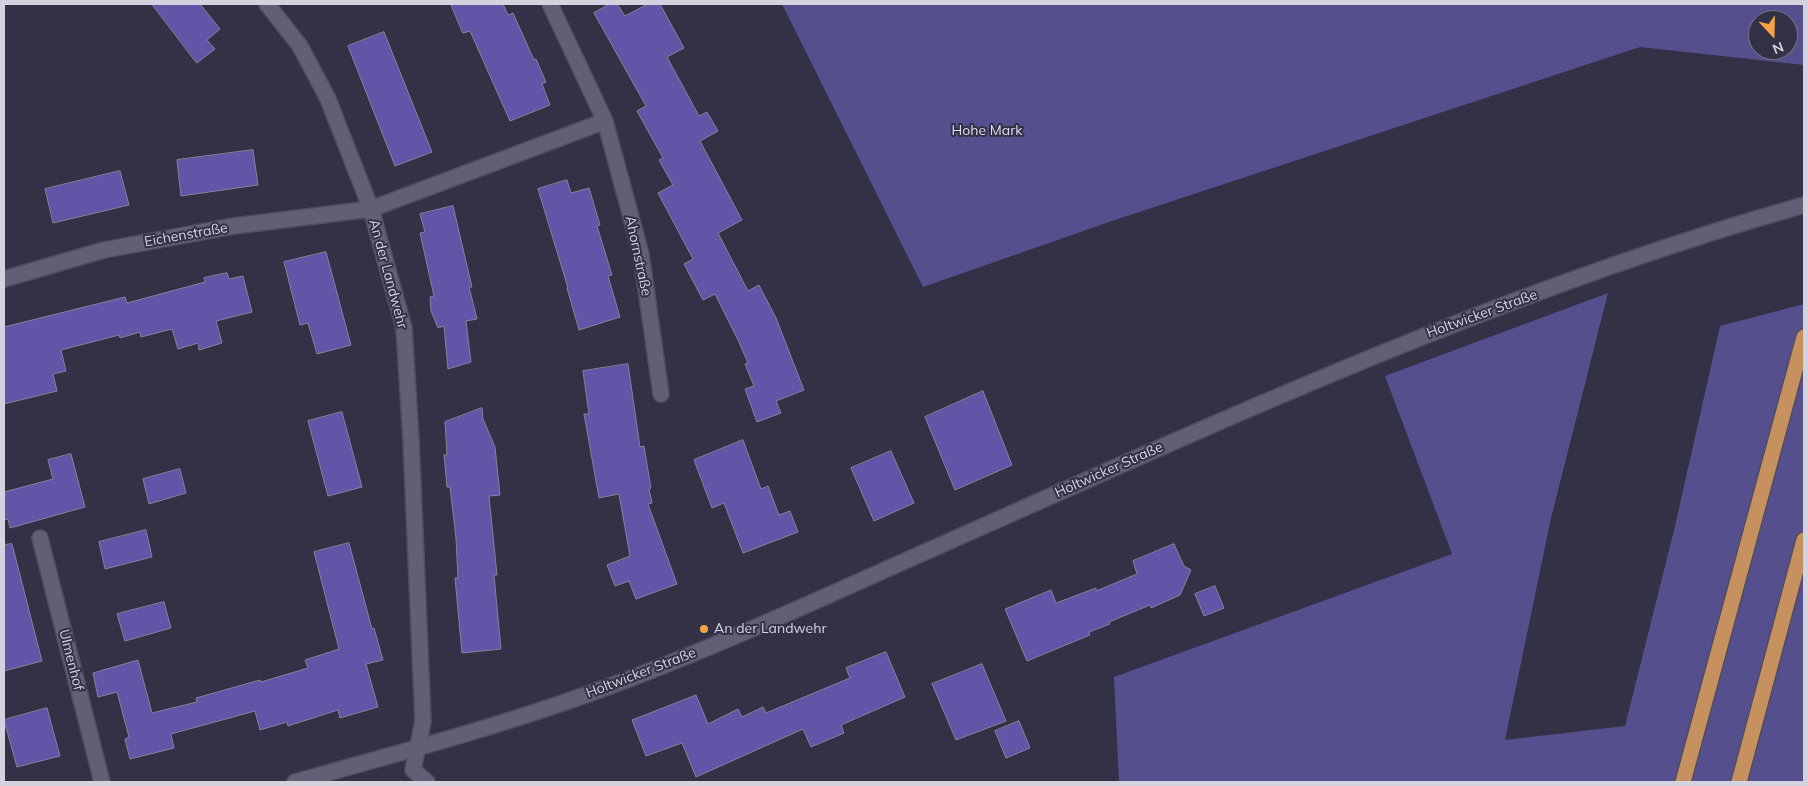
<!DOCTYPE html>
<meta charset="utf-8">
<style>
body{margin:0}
#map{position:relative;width:1808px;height:786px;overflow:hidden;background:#323145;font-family:Mulish,sans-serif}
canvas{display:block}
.frame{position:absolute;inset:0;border:5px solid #d3d3e0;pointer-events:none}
.north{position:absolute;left:1748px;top:10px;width:50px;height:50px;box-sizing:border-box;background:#323145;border:1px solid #727283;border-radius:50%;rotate:159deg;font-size:14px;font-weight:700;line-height:20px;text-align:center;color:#d3d3e0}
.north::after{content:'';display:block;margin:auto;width:18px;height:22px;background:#f7a148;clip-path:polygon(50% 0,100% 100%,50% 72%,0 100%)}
</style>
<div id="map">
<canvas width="1808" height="786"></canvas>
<div class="frame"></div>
<div class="north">N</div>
</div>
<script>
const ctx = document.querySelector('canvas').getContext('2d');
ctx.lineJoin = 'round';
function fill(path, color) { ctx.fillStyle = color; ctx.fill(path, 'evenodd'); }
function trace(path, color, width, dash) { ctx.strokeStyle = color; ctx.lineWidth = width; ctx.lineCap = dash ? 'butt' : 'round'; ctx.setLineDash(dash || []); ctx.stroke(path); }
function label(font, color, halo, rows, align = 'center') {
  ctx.font = font + ' Mulish,sans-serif'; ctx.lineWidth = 4; ctx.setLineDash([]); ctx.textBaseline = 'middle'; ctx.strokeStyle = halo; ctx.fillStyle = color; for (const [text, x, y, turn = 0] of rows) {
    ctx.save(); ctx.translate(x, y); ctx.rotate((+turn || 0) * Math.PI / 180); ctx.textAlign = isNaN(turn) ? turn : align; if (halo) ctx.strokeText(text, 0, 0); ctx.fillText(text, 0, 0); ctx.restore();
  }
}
const green = new Path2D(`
 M 782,4 L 1804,4 L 1804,65 L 1640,47 L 1109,222 L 923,287 ZM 1758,20 L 1788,20 L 1788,50 L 1758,50 Z
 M 1608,293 L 1551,518 L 1505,740 L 1625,726 L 1675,526 L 1720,326 L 1804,304 L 1804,782 L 1119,782 L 1114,677 L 1452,554 L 1385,376 Z`);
const building = new Path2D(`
 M 152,4 L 200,4 L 220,29 L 207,40 L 215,49 L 197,63 Z
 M 451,4 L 503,4 L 508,15 L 513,13 L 534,60 L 536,59 L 546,82 L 542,84 L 550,105 L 510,121 L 470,31 L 463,33 Z
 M 610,4 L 617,4 L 625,16 L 648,4 L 660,4 L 684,48 L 667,57 L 699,116 L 707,112 L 718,131 L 700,141 L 742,220 L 718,233 L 748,291 L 759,285 L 776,318 L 804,390 L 776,401 L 781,413 L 757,422 L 745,389 L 754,386 L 745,364 L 748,363 L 738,340 L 715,294 L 703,300 L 684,264 L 693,259 L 658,193 L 673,185 L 659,160 L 663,158 L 637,111 L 646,106 L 594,13 Z
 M 384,32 L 432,152 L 395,166 L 348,46 Z
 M 253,150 L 258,185 L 181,196 L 177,160 Z
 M 120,171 L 129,205 L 53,223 L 45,189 Z
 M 567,180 L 571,193 L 589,188 L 600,225 L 597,226 L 612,275 L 608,276 L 620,317 L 579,330 L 567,288 L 568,288 L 538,189 Z
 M 453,206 L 472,287 L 469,287 L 477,319 L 466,321 L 471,362 L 448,369 L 444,326 L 438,328 L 431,311 L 430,297 L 434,296 L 420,233 L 425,232 L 420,214 Z
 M 326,252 L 351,345 L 317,354 L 308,323 L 300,325 L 284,262 Z
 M 227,273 L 229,279 L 243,276 L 252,312 L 216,321 L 222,343 L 199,350 L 198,343 L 178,349 L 172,329 L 141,337 L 140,332 L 120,338 L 119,335 L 61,350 L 66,371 L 53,374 L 57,391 L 4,404 L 4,327 L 125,297 L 127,303 L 205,282 L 204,278 Z
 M 628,364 L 640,447 L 644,446 L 651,488 L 649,489 L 652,503 L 648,504 L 677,584 L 636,599 L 629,581 L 615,586 L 607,565 L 630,556 L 619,494 L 599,498 L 584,414 L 589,414 L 583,371 Z
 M 983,391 L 1012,465 L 955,490 L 925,417 Z
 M 482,408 L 483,419 L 495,447 L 500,495 L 489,496 L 497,575 L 494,575 L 501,649 L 462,653 L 455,578 L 458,578 L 456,538 L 450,487 L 447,487 L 444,455 L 447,455 L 445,422 Z
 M 342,412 L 362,487 L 328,496 L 308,421 Z
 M 743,440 L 761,489 L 768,486 L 779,515 L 790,511 L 798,532 L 743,553 L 724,503 L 712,508 L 694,460 Z
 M 891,451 L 914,503 L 874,521 L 851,468 Z
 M 71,454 L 85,507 L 10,528 L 8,519 L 4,520 L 4,492 L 53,479 L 48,460 Z
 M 180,469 L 186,493 L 149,504 L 143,479 Z
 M 146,530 L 152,557 L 105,569 L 99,542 Z
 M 349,543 L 372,629 L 374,628 L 383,660 L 366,664 L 378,707 L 340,718 L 338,710 L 288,726 L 287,722 L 260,730 L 255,711 L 171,734 L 174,748 L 130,759 L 125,739 L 129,737 L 117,692 L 98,697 L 93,673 L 138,660 L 152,713 L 197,702 L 196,698 L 260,680 L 261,682 L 308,668 L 305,660 L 339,649 L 314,552 Z
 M 12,544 L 42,661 L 4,671 L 4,545 Z
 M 1174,544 L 1184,566 L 1191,570 L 1180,595 L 1151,608 L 1150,605 L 1109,622 L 1110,624 L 1089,632 L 1090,635 L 1027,661 L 1005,609 L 1051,590 L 1056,603 L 1096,588 L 1096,591 L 1137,574 L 1133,561 Z
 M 1215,586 L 1224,608 L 1204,616 L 1195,594 Z
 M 164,602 L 171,628 L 125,641 L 117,614 Z
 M 886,652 L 905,697 L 841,725 L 844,733 L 811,747 L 803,729 L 696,777 L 682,743 L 646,756 L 632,720 L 696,695 L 708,724 L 738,709 L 742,717 L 763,707 L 766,713 L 850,678 L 846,668 Z
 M 982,664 L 1006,721 L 956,740 L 932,684 Z
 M 47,708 L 60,756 L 17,767 L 4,720 Z
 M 1019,721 L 1030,748 L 1006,758 L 995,731 Z`);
const minor = new Path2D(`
 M 267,4 L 300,46 L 328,99 L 371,209 L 404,328 L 411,440 L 423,721 L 413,770 L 427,782
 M 550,4 L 605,121 L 641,254 L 661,394
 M 4,279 L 104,250 L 234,226 L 371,209 L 605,121
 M 40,538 L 102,782
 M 295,782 C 404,752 515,722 621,682 C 733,640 841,589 950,541 C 1229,417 1509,288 1804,205`);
const highway = new Path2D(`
 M 1683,782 L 1804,337
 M 1739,782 L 1804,540`);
const markers = [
 [704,629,5,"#f7a148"]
];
const parkNames = [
 ["Hohe Mark",987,131]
];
const streetNames = [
 ["Eichenstraße",186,235,-10],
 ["Ahornstraße",638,256,78],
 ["An der Landwehr",388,274,75],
 ["Holtwicker Straße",1482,314,-20],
 ["Holtwicker Straße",1109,470,-24],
 ["Ulmenhof",71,660,76],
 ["Holtwicker Straße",641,673,-21]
];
const poiNames = [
 ["An der Landwehr",714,629]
];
fill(green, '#564f8e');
fill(building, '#6055a7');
trace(building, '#84839b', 1);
trace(minor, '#4e4d5e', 18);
trace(highway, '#4e4d5e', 18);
trace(minor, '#605f76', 15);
trace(highway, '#c6915e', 15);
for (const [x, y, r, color] of markers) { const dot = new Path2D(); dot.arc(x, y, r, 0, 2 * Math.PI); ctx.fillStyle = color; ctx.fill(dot); trace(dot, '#323145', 2); }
label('14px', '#ddddf4', '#323145', parkNames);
label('14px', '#d3d3e0', '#323145', streetNames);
label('14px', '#d3d3e0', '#323145', poiNames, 'left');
</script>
